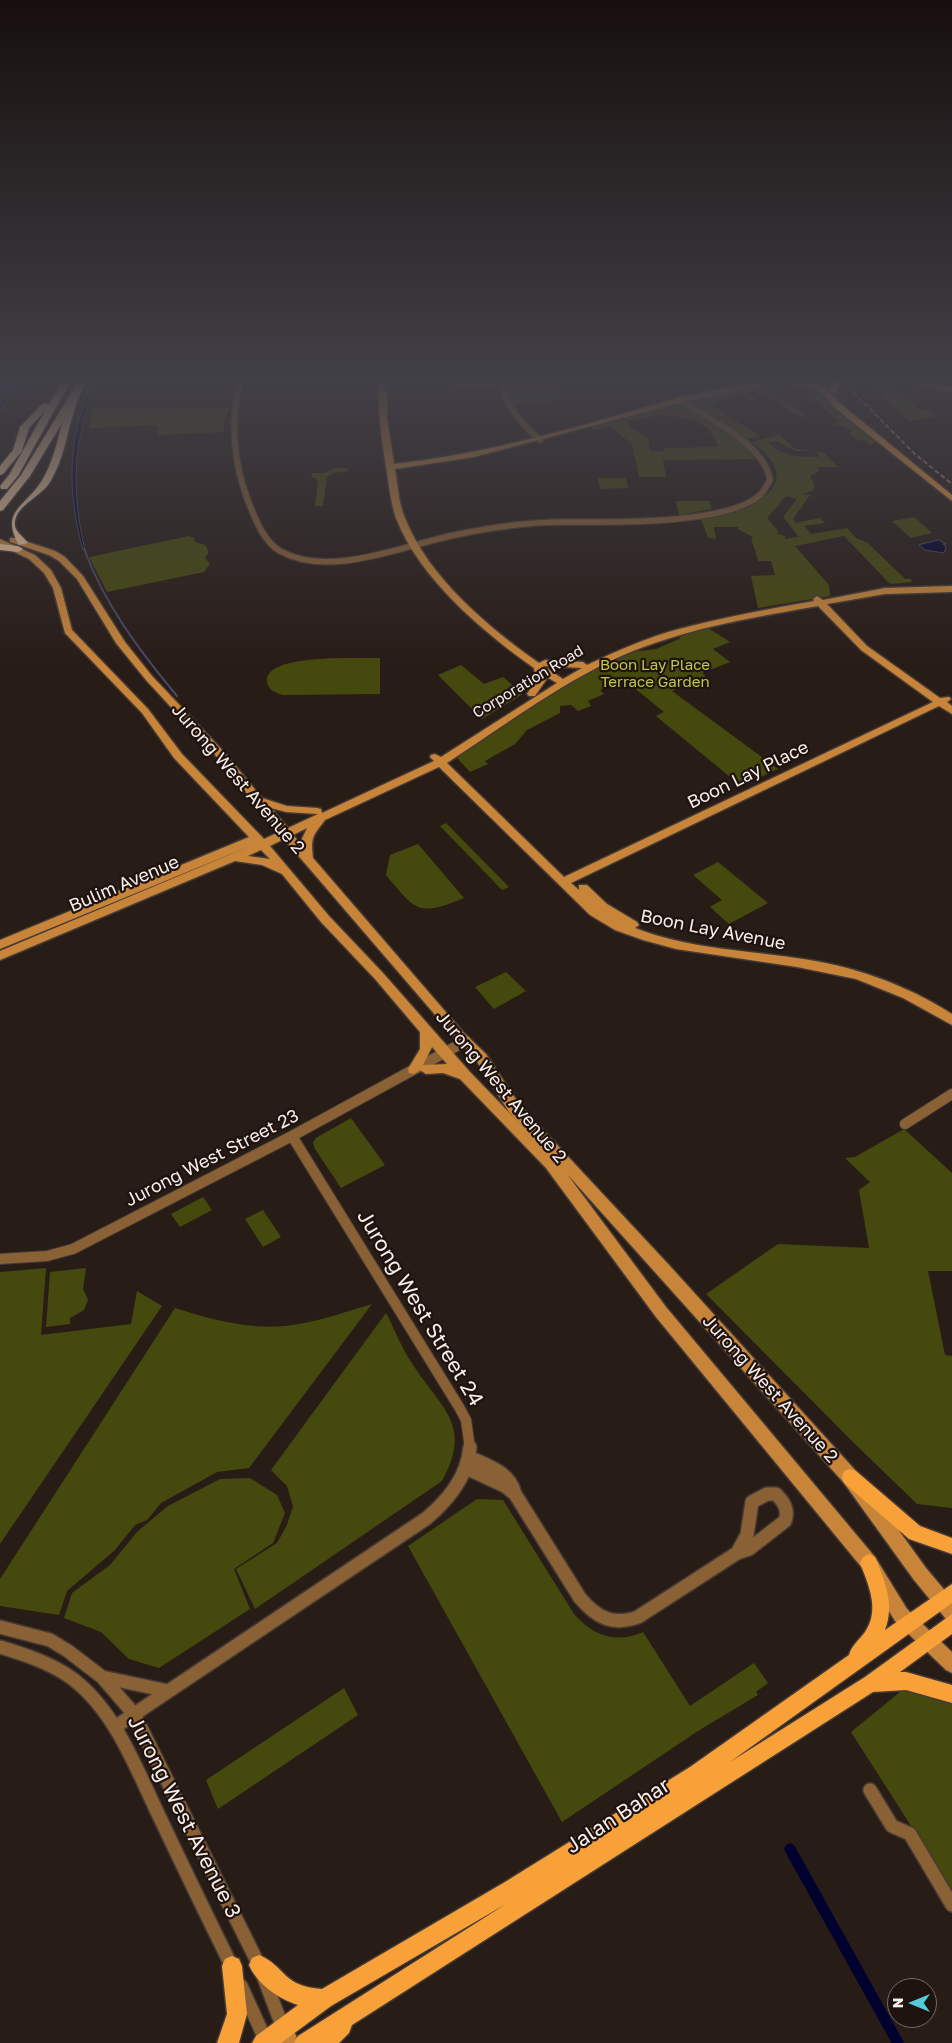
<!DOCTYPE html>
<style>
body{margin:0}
#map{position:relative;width:952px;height:2043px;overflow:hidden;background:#281c17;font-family:"Golos Text",sans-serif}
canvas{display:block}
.north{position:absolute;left:887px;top:1978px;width:50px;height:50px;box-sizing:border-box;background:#1e130e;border:1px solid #756b67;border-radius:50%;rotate:270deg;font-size:14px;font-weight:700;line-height:20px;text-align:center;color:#f8efec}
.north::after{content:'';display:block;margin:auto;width:18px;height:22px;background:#52cbda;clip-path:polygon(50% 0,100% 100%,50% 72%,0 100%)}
</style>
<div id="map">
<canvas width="952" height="2043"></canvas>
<div class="north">N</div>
</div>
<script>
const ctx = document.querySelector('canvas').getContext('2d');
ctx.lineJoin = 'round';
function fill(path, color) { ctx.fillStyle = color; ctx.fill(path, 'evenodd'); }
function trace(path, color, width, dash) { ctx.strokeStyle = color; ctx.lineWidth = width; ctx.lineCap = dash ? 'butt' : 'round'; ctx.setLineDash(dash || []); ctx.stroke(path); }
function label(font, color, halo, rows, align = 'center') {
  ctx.font = font + ' "Golos Text",sans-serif'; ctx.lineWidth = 4.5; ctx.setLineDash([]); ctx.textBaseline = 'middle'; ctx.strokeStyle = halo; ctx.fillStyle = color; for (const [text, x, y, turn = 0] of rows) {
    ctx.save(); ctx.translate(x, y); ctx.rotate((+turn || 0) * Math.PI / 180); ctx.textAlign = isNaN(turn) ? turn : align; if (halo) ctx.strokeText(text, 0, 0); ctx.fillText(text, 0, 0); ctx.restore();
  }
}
const green = new Path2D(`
 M 449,382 L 500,382 L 499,389 L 449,389 Z
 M 504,382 L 560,382 L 562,399 L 542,404 L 538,401 L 514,406 L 506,393 Z
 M 781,382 L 796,382 L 813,387 L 877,442 L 870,445 L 864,440 L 858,441 L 850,434 L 852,432 L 843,426 L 831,424 L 838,422 L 817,402 L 812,402 L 813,400 L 806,394 L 809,393 C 798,387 782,379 773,391 L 777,398 L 795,406 L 806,416 L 800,417 L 756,391 L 748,393 L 757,400 L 751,402 L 741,395 L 716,402 L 714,407 L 760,436 L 747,439 L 686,400 L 721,392 L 728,394 Z
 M 865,382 L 871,382 L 877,388 L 897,390 L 918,409 L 930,411 L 937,417 L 909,421 Z
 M 682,402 L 745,444 L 764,459 L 663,460 L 666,477 L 639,477 L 632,444 L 609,426 L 595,430 L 589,427 ZM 659,415 C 687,418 709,418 718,447 L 664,448 L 665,452 L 650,450 L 648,438 L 631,428 L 628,421 Z
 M 230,407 L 224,421 L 224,432 L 158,435 L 157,425 L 89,428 L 92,408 Z
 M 780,435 L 794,448 L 810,451 L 795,451 L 777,441 L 768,442 C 782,457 798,457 819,457 L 817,451 L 824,453 L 838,467 L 818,467 L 819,471 L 810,476 L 814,483 L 814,490 L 803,494 L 810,495 L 793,519 L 795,523 L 820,518 L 825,523 L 804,526 L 811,534 L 847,528 L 856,538 L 868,543 L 905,579 L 911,579 L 912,582 L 891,584 L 888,582 L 844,536 L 795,546 L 829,585 L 830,596 L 758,608 L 751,576 L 775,575 L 771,561 L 758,561 L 755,551 L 758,550 L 755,550 L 751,539 L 753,537 L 738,529 L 738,527 L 714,527 L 716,539 L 708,538 L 701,519 C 728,513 803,497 767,455 C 763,450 756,447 752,442 ZM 786,496 L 797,499 L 783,517 L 799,537 L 785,539 L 785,536 L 776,533 L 779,532 L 767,518 L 781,502 L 779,500 L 781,501 Z
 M 335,468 L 348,468 L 348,471 L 333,473 L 327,477 L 323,506 L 315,506 L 318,480 L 311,476 L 312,473 L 324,473 Z
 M 598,478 L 626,478 L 628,488 L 600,489 Z
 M 676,501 L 710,501 L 712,509 L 679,515 Z
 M 914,517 L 932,533 L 911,538 L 892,521 Z
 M 189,536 L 194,538 L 195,542 L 205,545 L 209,552 L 205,558 L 210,564 L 204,572 L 107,592 L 89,557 Z
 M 705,626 L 730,642 L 713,649 L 730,662 L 702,673 L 706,676 L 672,691 L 778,769 L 741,786 L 656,716 L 664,712 L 623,679 L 600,690 L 604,694 L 588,701 L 591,706 L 578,711 L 571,705 L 560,706 L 560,713 L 527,730 L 515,744 L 485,761 L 488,764 L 470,772 L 458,759 L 458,754 L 578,677 L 631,652 L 656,649 L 679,639 L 683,633 Z
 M 380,658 L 380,694 L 283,695 C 277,693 270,691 268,685 C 256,652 363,659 380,658 Z
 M 461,665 L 484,684 L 503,677 L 523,694 L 482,719 L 438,675 Z
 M 446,823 L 509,887 L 502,890 L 440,826 Z
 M 418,844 L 464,898 C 418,917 416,911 386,875 L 390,855 Z
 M 718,862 L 768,903 L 729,924 L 710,907 L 722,900 L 693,875 Z
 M 506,972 L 526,991 L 494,1009 L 475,987 Z
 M 351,1118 L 385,1165 L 341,1188 L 315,1149 L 313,1142 L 316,1138 Z
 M 904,1129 L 952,1173 L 952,1271 L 928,1271 L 945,1355 L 952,1356 L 952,1508 L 917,1504 L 855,1444 L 706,1294 L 778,1244 L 869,1248 L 859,1190 L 870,1182 L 845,1158 L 855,1157 Z
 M 203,1197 L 212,1210 L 180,1227 L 171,1214 Z
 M 263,1210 L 281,1237 L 263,1247 L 245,1219 Z
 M 46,1268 L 41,1335 L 131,1324 L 137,1291 L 162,1306 L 0,1544 L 0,1272 Z
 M 86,1268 L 83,1289 L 88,1300 L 84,1310 L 70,1318 L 70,1324 L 46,1327 L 50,1272 Z
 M 372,1304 L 249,1468 L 217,1472 L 161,1503 L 147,1520 L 135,1525 L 115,1550 L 67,1591 L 59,1615 L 0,1606 L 0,1579 L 175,1308 C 212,1320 254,1331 293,1325 C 320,1321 346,1312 372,1304 Z
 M 386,1313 C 395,1330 402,1349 413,1365 C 442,1409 473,1426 442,1481 L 255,1609 L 236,1569 L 277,1543 L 287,1525 L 293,1506 L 287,1486 L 271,1470 Z
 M 250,1478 L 277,1495 L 285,1513 L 273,1543 L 234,1569 L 250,1609 L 159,1668 L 129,1659 L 101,1632 L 64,1618 L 72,1593 L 110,1565 L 138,1531 L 168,1506 L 220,1479 Z
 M 477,1499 L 503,1500 L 574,1614 C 593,1636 616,1644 643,1632 L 690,1706 L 754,1663 L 768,1683 L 756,1692 L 758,1695 L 698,1731 L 562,1822 L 408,1546 Z
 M 916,1679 L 952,1691 L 952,1890 L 851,1732 Z
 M 344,1688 L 358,1715 L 218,1809 L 206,1780 Z`);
const water = new Path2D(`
 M 2,382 L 19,382 L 0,413 L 0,386 Z
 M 92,382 L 99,382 C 72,435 71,493 85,550 L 83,550 C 67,493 67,437 92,382 Z
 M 939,540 L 946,544 L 943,544 L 946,547 L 944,553 L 925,550 L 919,545 Z`);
const stream = new Path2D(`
 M 84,549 C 105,605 139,650 177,696`);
const canal = new Path2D(`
 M 790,1849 L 898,2043`);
const streetFar2 = new Path2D(`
 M 240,382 C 230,423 233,461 248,501 C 255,518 263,541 280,551 C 328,578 400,547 450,536 C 487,528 525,522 563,522 C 608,522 725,525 759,496 C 764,492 767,485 770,480 C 765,445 707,417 679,400
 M 502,382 C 504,406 523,425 540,440`);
const streetFar1 = new Path2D(`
 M 905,1124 L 952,1094
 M 292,1136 L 459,1407 L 466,1420 L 470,1448
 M 0,1259 L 47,1256 L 73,1249 L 292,1136 L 466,1041`);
const street = new Path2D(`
 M 469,1457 C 488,1466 510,1472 515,1494 L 580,1598 C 597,1618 613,1626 638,1617 L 737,1553
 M 466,1468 L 505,1486 L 515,1494
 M 767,1494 L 776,1494 C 784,1502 789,1510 785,1521 L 749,1549 L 737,1553 L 747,1535 L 752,1502 Z
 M 0,1627 L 50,1640 L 68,1651 L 102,1677 L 134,1714 L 259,1965 L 283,2028
 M 0,1647 C 26,1655 51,1663 73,1679 C 117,1713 137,1771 161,1820 C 184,1869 208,1918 232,1967
 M 102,1677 L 168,1691
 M 115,1727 L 427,1518 C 449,1499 467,1477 470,1447
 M 870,1790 L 892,1826 L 910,1834 L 952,1905
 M 241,1986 L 266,2041`);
const secondary = new Path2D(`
 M 379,382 L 387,382 L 387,418 L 394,464 C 467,456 538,438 609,418 C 665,402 725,382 784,382 L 679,403 L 474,457 L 395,469 C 398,485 398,502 405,518 C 428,577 489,628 539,663 L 545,660 L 583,662 L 587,665 C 617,651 648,637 679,629 C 724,617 769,609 814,601 L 813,599 L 817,596 L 823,600 L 885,588 L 952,586 L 952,592 L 885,594 L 827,604 L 867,646 L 940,698 L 949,697 L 951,699 L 947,702 L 952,706 L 952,714 L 939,706 L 571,883 L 579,890 L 579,885 L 587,885 L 607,904 L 637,922 L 639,925 L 635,928 C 686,948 742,950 796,958 C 851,965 905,984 952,1014 L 952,1025 L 903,998 L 856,979 L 797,967 L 676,949 L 643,940 L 615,930 L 590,915 L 439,767 L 325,820 C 312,837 311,837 313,858 L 463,1032 L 486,1054 L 519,1104 L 669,1265 L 856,1471 L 926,1568 L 952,1599 L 952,1622 L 946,1619 L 914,1580 L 844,1483 L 567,1174 L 666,1307 L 875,1557 L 907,1609 L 952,1652 L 952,1673 L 946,1670 L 895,1621 L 863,1569 L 656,1317 L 546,1168 L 460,1079 L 443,1073 L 426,1074 L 420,1070 L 414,1074 L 409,1073 L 408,1069 L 420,1049 L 420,1032 L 375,979 L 321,922 L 282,874 L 262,865 L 235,861 L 0,960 L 0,951 L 255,844 L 0,949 L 0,940 L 249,837 L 174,758 L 142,713 L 65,633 L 53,588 L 44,573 L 29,559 L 0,545 L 0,539 L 35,555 L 51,570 L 61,588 L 72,630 L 148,709 L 182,754 L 264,839 L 279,832 L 216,756 L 146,680 L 116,643 L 77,579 L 59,561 L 49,555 L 10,542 L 10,538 L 16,538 L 55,551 L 65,557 L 83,576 L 125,642 L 152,676 L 224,752 L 262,798 L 287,806 L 317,808 L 321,809 L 322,813 L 434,761 L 430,757 L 431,755 L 435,754 L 441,757 L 557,683 L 545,676 L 546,680 L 535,696 L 529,696 L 527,694 L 536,680 L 534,668 C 483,632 419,578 396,518 C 390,501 389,483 386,466 C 381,438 378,410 379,382 ZM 818,606 L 861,650 L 933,702 L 564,877 L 447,763 C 507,724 567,678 633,651 C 693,627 756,617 818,606 ZM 542,665 L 545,666 L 582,668 L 563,679 ZM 271,808 L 286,812 L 318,814 L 288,828 ZM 307,828 L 300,843 L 293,835 ZM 284,839 L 455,1038 L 476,1060 L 509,1112 L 523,1127 L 470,1072 L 383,973 L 329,916 L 270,846 ZM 261,850 L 270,859 L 248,856 ZM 432,1047 L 447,1064 L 423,1065 Z
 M 907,382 L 922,382 L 952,388 L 952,392 Z
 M 283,2018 L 290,2021 L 299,2043 L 277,2043 L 273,2028 L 276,2021 Z`);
const primary = new Path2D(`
 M 798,382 L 813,384 L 811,382 L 819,382 L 841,404 L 952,495 L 952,501 L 835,408 L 821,392 Z
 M 832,382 L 840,382 L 837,391 L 833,393 L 829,391 Z
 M 850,1469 L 856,1471 L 920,1526 L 952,1538 L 952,1554 L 909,1539 L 844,1483 L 842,1477 L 844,1471 Z
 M 869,1554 L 875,1557 C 885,1581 895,1605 885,1630 L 952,1584 L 952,1603 L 730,1762 L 865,1677 L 952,1614 L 952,1634 L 900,1672 L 906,1672 L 952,1685 L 952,1703 L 906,1690 L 873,1692 L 352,2025 L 349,2033 L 339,2043 L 294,2043 L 298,2036 L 506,1904 L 331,2006 L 281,2043 L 252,2043 L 256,2036 L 298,2005 C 279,1999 257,1984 249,1965 L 252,1958 L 259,1955 C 287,1967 281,1986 322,1989 L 505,1882 L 690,1767 L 849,1655 C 851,1646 859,1640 865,1632 C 880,1610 869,1586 860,1563 L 863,1557 Z
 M 232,1956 L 239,1959 L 242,1966 L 247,2014 L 239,2043 L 217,2043 L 227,2014 L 222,1966 L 225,1959 Z`);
const highway = new Path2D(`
 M 62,382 L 70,382 L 18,476 L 7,489 L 1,489 L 0,486 L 9,475 L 45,411 L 29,428 L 22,451 L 3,474 L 0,475 L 0,466 L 13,450 L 20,427 L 43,403 L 49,404 Z
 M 78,382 L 86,382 C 68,413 69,451 50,482 C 42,496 18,504 15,521 C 13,531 23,536 28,543 L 19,545 C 0,511 25,507 41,482 C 52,465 57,443 62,423 L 30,476 L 3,510 L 0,511 L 0,501 L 21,475 Z
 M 0,544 L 18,546 L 23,549 L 18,552 L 0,550 Z`);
const rail = new Path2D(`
 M 843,382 L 915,454 L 952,484`);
const farParknames = [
 ["Boon Lay Place",655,665],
 ["Terrace Garden",655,682]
];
const farStreetnames = [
 ["Corporation Road",528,682,-31]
];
const streetNames = [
 ["Boon Lay Place",748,775,-26],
 ["Jurong West Avenue 2",238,779,49],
 ["Bulim Avenue",124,884,-23],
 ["Boon Lay Avenue",713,930,11],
 ["Jurong West Avenue 2",501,1087,50],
 ["Jurong West Street 23",212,1158,-27],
 ["Jurong West Avenue 2",770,1389,48]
];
const nearStreetnames = [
 ["Jurong West Street 24",420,1308,59],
 ["Jalan Bahar",618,1816,-33],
 ["Jurong West Avenue 3",184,1817,63]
];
fill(green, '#46490d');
fill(water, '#00012e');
trace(water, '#4a4867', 1);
trace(stream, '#4a4867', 2);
trace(canal, '#00012e', 11);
trace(streetFar2, '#453a35', 8);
trace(streetFar1, '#453a35', 12);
trace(street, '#453a35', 16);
trace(secondary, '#453a35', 3);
trace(primary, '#453a35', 3);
trace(highway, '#453a35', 3);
trace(streetFar2, '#8a6134', 5.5);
trace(streetFar1, '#8a6134', 10);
trace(street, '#8a6134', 13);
fill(secondary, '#c88539');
fill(primary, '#f8a139');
fill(highway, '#f7cda4');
trace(rail, '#948986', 2, [5, 2.5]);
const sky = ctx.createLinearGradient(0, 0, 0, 668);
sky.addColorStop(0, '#160f0d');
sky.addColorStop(0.57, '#424047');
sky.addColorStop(1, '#42404700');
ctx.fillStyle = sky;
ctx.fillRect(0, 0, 952, 668);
label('15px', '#c0c847', '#1e130e', farParknames);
label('15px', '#f8efec', '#1e130e', farStreetnames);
label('18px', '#f8efec', '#1e130e', streetNames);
label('21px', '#f8efec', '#1e130e', nearStreetnames);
</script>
